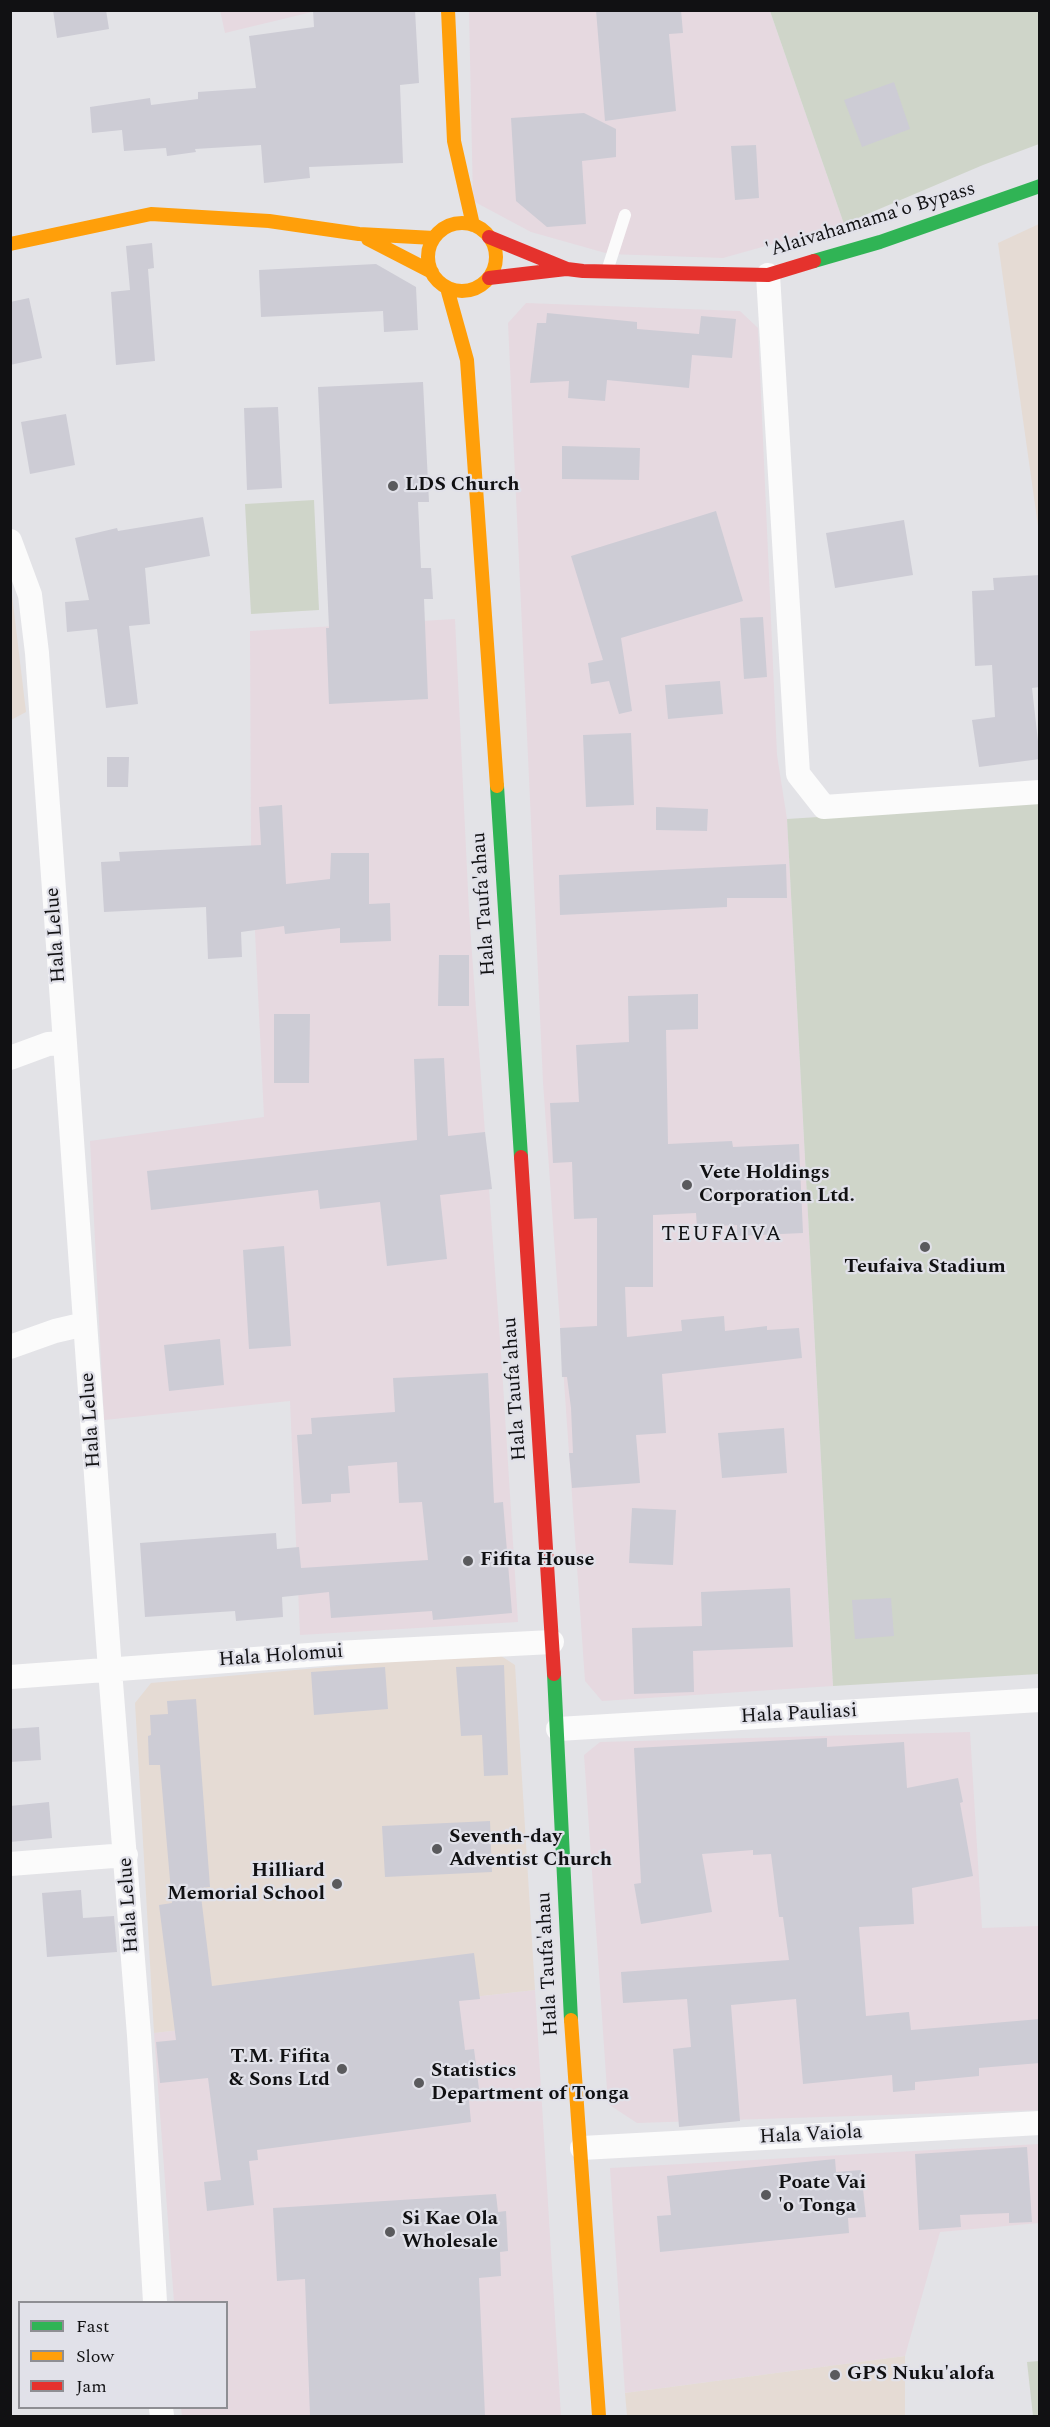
<!DOCTYPE html>
<style>
body{margin:0}
#map{position:relative;width:1050px;height:2427px;overflow:hidden;background:#e3e3e7;font-family:Spectral,serif}
canvas{display:block}
.frame{position:absolute;inset:0;border:12px solid #111113;pointer-events:none}
.legend{position:absolute;left:18px;top:2301px;width:210px;height:108px;box-sizing:border-box;background:#e1e1e9;border:2px solid #8e8e93;margin:0;padding:8px 10px;list-style:none;font-size:18px;color:#111113}
.legend li{display:flex;align-items:center;gap:12px;height:30px}
.legend b{width:30px;border:2px solid #8e8e93}
</style>
<div id="map">
<canvas width="1050" height="2427"></canvas>
<div class="frame"></div>
<ul class="legend">
<li><b style="height:8px;background:#30b455"></b>Fast</li>
<li><b style="height:8px;background:#ff9f0a"></b>Slow</li>
<li><b style="height:8px;background:#e5322d"></b>Jam</li>
</ul>
</div>
<script>
const ctx = document.querySelector('canvas').getContext('2d');
ctx.lineJoin = 'round';
function fill(path, color) { ctx.fillStyle = color; ctx.fill(path, 'evenodd'); }
function trace(path, color, width, dash) { ctx.strokeStyle = color; ctx.lineWidth = width; ctx.lineCap = dash ? 'butt' : 'round'; ctx.setLineDash(dash || []); ctx.stroke(path); }
function label(font, color, halo, rows, align = 'center') {
  ctx.font = font + ' Spectral,serif'; ctx.lineWidth = 4.5; ctx.setLineDash([]); ctx.textBaseline = 'middle'; ctx.strokeStyle = halo; ctx.fillStyle = color; for (const [text, x, y, turn = 0] of rows) {
    ctx.save(); ctx.translate(x, y); ctx.rotate((+turn || 0) * Math.PI / 180); ctx.textAlign = isNaN(turn) ? turn : align; if (halo) ctx.strokeText(text, 0, 0); ctx.fillText(text, 0, 0); ctx.restore();
  }
}
const commercial = new Path2D(`
 M 220,10 L 316,11 L 225,33 Z
 M 469,11 L 770,11 L 844,224 L 723,258 L 609,254 L 531,232 L 473,201 Z
 M 526,303 L 740,311 L 758,328 L 777,755 L 787,819 L 833,1686 L 602,1701 L 585,1681 L 543,1082 L 508,323 Z
 M 455,619 L 469,912 L 502,1368 L 518,1622 L 300,1635 L 290,1401 L 104,1420 L 90,1141 L 264,1117 L 251,849 L 250,631 Z
 M 970,1732 L 982,1928 L 1039,1926 L 1039,2110 L 637,2123 L 608,2104 L 584,1755 L 600,1742 Z
 M 535,1990 L 561,2416 L 182,2416 L 181,2408 L 226,2408 L 226,2302 L 174,2302 L 154,2033 Z
 M 1039,2144 L 1039,2223 L 940,2232 L 905,2356 L 625,2393 L 610,2168 Z`);
const education = new Path2D(`
 M 1039,224 L 1039,533 L 998,243 Z
 M 10,578 L 26,712 L 11,720 L 10,720 Z
 M 495,1652 L 515,1665 L 535,1990 L 154,2033 L 135,1703 L 151,1683 Z
 M 905,2356 L 905,2416 L 627,2416 L 625,2393 Z`);
const green = new Path2D(`
 M 770,11 L 1039,11 L 1039,144 L 983,165 L 844,224 Z
 M 314,500 L 319,610 L 251,614 L 245,504 Z
 M 1039,803 L 1039,1674 L 833,1686 L 787,819 Z
 M 1039,2361 L 1039,2416 L 1033,2416 L 1027,2362 Z`);
const building = new Path2D(`
 M 53,10 L 106,10 L 109,29 L 57,38 Z
 M 313,10 L 415,10 L 419,83 L 400,85 L 403,163 L 309,167 L 310,178 L 264,183 L 261,145 L 195,149 L 196,152 L 167,156 L 166,148 L 124,151 L 122,130 L 92,133 L 90,107 L 150,98 L 151,105 L 198,99 L 198,92 L 256,88 L 249,36 L 314,27 Z
 M 596,10 L 681,10 L 683,33 L 669,34 L 676,111 L 605,121 Z
 M 894,82 L 910,129 L 862,147 L 844,100 Z
 M 584,113 L 616,129 L 616,157 L 582,161 L 586,224 L 547,227 L 516,201 L 511,118 Z
 M 756,145 L 759,198 L 735,200 L 731,146 Z
 M 152,243 L 154,268 L 148,269 L 155,361 L 116,365 L 111,292 L 130,290 L 126,246 Z
 M 376,264 L 416,287 L 418,330 L 384,332 L 383,311 L 261,317 L 259,270 Z
 M 29,298 L 42,358 L 10,365 L 10,302 Z
 M 547,313 L 637,322 L 637,329 L 699,334 L 701,316 L 736,319 L 732,358 L 692,355 L 689,388 L 607,380 L 605,401 L 568,398 L 569,381 L 530,383 L 537,323 L 546,323 Z
 M 423,382 L 429,502 L 418,502 L 421,568 L 431,568 L 433,599 L 424,599 L 428,699 L 329,704 L 326,628 L 329,628 L 318,387 Z
 M 278,407 L 282,488 L 247,490 L 244,408 Z
 M 66,414 L 75,465 L 30,474 L 21,422 Z
 M 562,446 L 640,448 L 639,480 L 562,479 Z
 M 716,511 L 743,601 L 621,638 L 632,711 L 619,714 L 609,681 L 591,684 L 588,663 L 603,660 L 571,556 Z
 M 203,517 L 210,556 L 145,568 L 150,624 L 129,626 L 138,704 L 106,708 L 97,629 L 67,632 L 65,602 L 89,600 L 75,538 L 117,528 L 118,531 Z
 M 904,520 L 913,575 L 835,588 L 826,533 Z
 M 1040,575 L 1040,687 L 1032,688 L 1040,759 L 979,767 L 972,720 L 995,717 L 992,665 L 975,666 L 972,591 L 994,590 L 993,578 Z
 M 763,617 L 767,677 L 744,679 L 740,618 Z
 M 720,681 L 723,714 L 668,719 L 665,685 Z
 M 631,733 L 634,805 L 586,807 L 583,735 Z
 M 107,757 L 129,757 L 128,787 L 107,787 Z
 M 282,805 L 286,884 L 330,879 L 331,853 L 369,853 L 369,904 L 390,903 L 391,941 L 340,943 L 340,928 L 285,934 L 284,926 L 241,932 L 242,957 L 208,959 L 206,907 L 104,912 L 101,862 L 120,861 L 119,852 L 261,845 L 259,807 Z
 M 656,807 L 708,809 L 707,831 L 656,830 Z
 M 786,864 L 787,898 L 727,898 L 727,907 L 560,915 L 559,875 Z
 M 439,955 L 469,955 L 469,1006 L 438,1006 Z
 M 698,994 L 698,1029 L 666,1030 L 668,1144 L 732,1141 L 733,1147 L 799,1144 L 803,1233 L 737,1236 L 737,1225 L 697,1227 L 696,1213 L 653,1215 L 653,1287 L 625,1287 L 627,1337 L 682,1331 L 681,1320 L 724,1316 L 725,1331 L 767,1326 L 767,1330 L 799,1328 L 802,1358 L 662,1374 L 666,1433 L 636,1435 L 640,1483 L 572,1488 L 569,1453 L 573,1453 L 571,1408 L 567,1377 L 562,1377 L 560,1328 L 597,1326 L 597,1218 L 574,1219 L 572,1162 L 553,1163 L 550,1103 L 579,1102 L 576,1045 L 629,1042 L 628,996 Z
 M 274,1014 L 310,1014 L 309,1083 L 274,1083 Z
 M 444,1058 L 448,1136 L 485,1132 L 492,1189 L 440,1195 L 447,1259 L 387,1266 L 380,1202 L 320,1209 L 318,1190 L 151,1210 L 147,1171 L 417,1140 L 414,1059 Z
 M 284,1246 L 291,1346 L 249,1349 L 243,1250 Z
 M 220,1339 L 224,1385 L 169,1391 L 164,1345 Z
 M 488,1373 L 494,1503 L 503,1502 L 512,1613 L 433,1620 L 432,1611 L 331,1618 L 329,1592 L 282,1597 L 283,1617 L 236,1621 L 235,1611 L 145,1617 L 140,1543 L 276,1533 L 277,1549 L 299,1547 L 301,1568 L 428,1560 L 422,1502 L 399,1503 L 397,1462 L 348,1466 L 350,1493 L 331,1494 L 331,1502 L 302,1504 L 297,1435 L 312,1434 L 311,1418 L 395,1412 L 393,1378 Z
 M 784,1428 L 787,1473 L 722,1478 L 718,1433 Z
 M 632,1508 L 676,1510 L 673,1565 L 629,1563 Z
 M 790,1588 L 793,1647 L 693,1651 L 694,1692 L 634,1694 L 632,1628 L 702,1626 L 701,1592 Z
 M 891,1598 L 894,1636 L 855,1639 L 852,1600 Z
 M 504,1665 L 508,1775 L 484,1776 L 482,1735 L 461,1736 L 456,1667 Z
 M 385,1667 L 388,1709 L 314,1715 L 311,1672 Z
 M 196,1699 L 210,1887 L 200,1888 L 212,1986 L 474,1953 L 480,1999 L 459,2001 L 465,2050 L 474,2049 L 479,2089 L 468,2090 L 471,2122 L 257,2150 L 258,2160 L 249,2161 L 254,2205 L 207,2211 L 204,2182 L 221,2180 L 208,2078 L 160,2083 L 156,2042 L 176,2040 L 159,1905 L 172,1903 L 160,1765 L 149,1765 L 148,1736 L 151,1735 L 150,1715 L 168,1714 L 167,1701 Z
 M 39,1727 L 41,1760 L 10,1762 L 10,1729 Z
 M 827,1738 L 827,1747 L 904,1742 L 907,1788 L 958,1778 L 963,1802 L 960,1803 L 973,1876 L 912,1888 L 914,1924 L 859,1927 L 866,2016 L 909,2012 L 911,2030 L 1040,2019 L 1040,2063 L 979,2068 L 979,2076 L 915,2082 L 915,2090 L 893,2092 L 892,2075 L 803,2084 L 796,1999 L 731,2005 L 740,2121 L 679,2127 L 673,2049 L 691,2047 L 687,1999 L 623,2003 L 621,1972 L 789,1960 L 783,1917 L 779,1917 L 771,1854 L 753,1855 L 753,1850 L 702,1854 L 712,1912 L 641,1924 L 634,1884 L 641,1883 L 634,1748 Z
 M 49,1802 L 52,1838 L 10,1842 L 10,1806 Z
 M 490,1821 L 492,1872 L 385,1877 L 382,1826 Z
 M 81,1890 L 83,1918 L 114,1916 L 117,1952 L 47,1957 L 42,1893 Z
 M 1027,2147 L 1032,2222 L 1009,2223 L 1009,2213 L 960,2215 L 961,2227 L 919,2230 L 915,2154 Z
 M 835,2159 L 836,2172 L 861,2170 L 866,2217 L 848,2218 L 849,2233 L 660,2252 L 657,2216 L 671,2215 L 667,2176 Z
 M 496,2194 L 498,2212 L 506,2211 L 508,2251 L 500,2252 L 501,2276 L 479,2278 L 485,2416 L 310,2416 L 305,2279 L 277,2281 L 273,2208 Z`);
const lane = new Path2D(`
 M 607,271 L 625,215`);
const street = new Path2D(`
 M 768,275 L 798,774 L 824,807 L 1040,792
 M 10,541 L 30,595 L 37,653 L 110,1670 L 139,2035 L 155,2302
 M 10,1058 L 48,1044 L 65,1043
 M 10,1347 L 55,1331 L 85,1324
 M 10,1677 L 336,1653 L 552,1642
 M 558,1729 L 1040,1700
 M 10,1864 L 126,1855
 M 582,2148 L 1040,2123
 M 161,2408 L 162,2416`);
const fast = new Path2D(`
 M 814,261 L 880,242 L 1040,186
 M 497,786 L 521,1157
 M 554,1674 L 571,2020`);
const slow = new Path2D(`
 M 448,10 L 454,141 L 473,225
 M428 257a34 34 0 1 1 68 0a34 34 0 1 1-68 0Z
 M 368,239 L 432,272
 M 10,244 L 151,214 L 269,221 L 359,234 L 434,238
 M 447,288 L 467,360 L 497,786
 M 571,2020 L 599,2416`);
const jam = new Path2D(`
 M 489,237 L 567,269 L 583,271 L 768,275 L 814,261
 M 489,278 L 566,269
 M 521,1157 L 554,1674`);
const markers = [
 [393,486,6,"#5a5a5d"],
 [687,1185,6,"#5a5a5d"],
 [925,1247,6,"#5a5a5d"],
 [468,1561,6,"#5a5a5d"],
 [437,1849,6,"#5a5a5d"],
 [337,1884,6,"#5a5a5d"],
 [342,2069,6,"#5a5a5d"],
 [419,2083,6,"#5a5a5d"],
 [766,2195,6,"#5a5a5d"],
 [390,2232,6,"#5a5a5d"],
 [835,2375,6,"#5a5a5d"]
];
const streetNames = [
 ["'Alaivahamama'o Bypass",871,221,-17],
 ["Hala Taufa'ahau",485,904,-94],
 ["Hala Lelue",57,935,-94],
 ["Hala Taufa'ahau",516,1389,-94],
 ["Hala Lelue",92,1420,-94],
 ["Hala Holomui",281,1657,-4],
 ["Hala Pauliasi",799,1715,-3],
 ["Hala Lelue",130,1905,-94],
 ["Hala Taufa'ahau",549,1964,-93],
 ["Hala Vaiola",811,2136,-3]
];
const poiNames = [
 ["LDS Church",405,486],
 ["Vete Holdings",699,1174],
 ["Corporation Ltd.",699,1197],
 ["Teufaiva Stadium",925,1268,"center"],
 ["Fifita House",480,1561],
 ["Seventh-day",449,1838],
 ["Adventist Church",449,1861],
 ["Hilliard",325,1872,"right"],
 ["Memorial School",325,1895,"right"],
 ["T.M. Fifita",330,2058,"right"],
 ["& Sons Ltd",330,2081,"right"],
 ["Statistics",431,2072],
 ["Department of Tonga",431,2095],
 ["Poate Vai",778,2184],
 ["'o Tonga",778,2207],
 ["Si Kae Ola",402,2220],
 ["Wholesale",402,2243],
 ["GPS Nuku'alofa",847,2375]
];
const neighbourhoodNames = [
 ["TEUFAIVA",722,1236]
];
fill(commercial, '#e6d9e0');
fill(education, '#e5dbd4');
fill(green, '#cfd5c9');
fill(building, '#cdccd5');
trace(lane, '#fbfbfb', 12);
trace(street, '#fbfbfb', 24);
trace(fast, '#30b455', 14);
trace(slow, '#ff9f0a', 14);
trace(jam, '#e5322d', 14);
for (const [x, y, r, color] of markers) { const dot = new Path2D(); dot.arc(x, y, r, 0, 2 * Math.PI); ctx.fillStyle = color; ctx.fill(dot); trace(dot, '#e1e1e9', 2); }
label('20px', '#111113', '#e1e1e9', streetNames);
label('bold 20px', '#111113', '#e1e1e9', poiNames, 'left');
ctx.letterSpacing = '1.5px';
label('21px', '#111113', '#e1e1e9', neighbourhoodNames);
ctx.letterSpacing = '0px';
</script>
